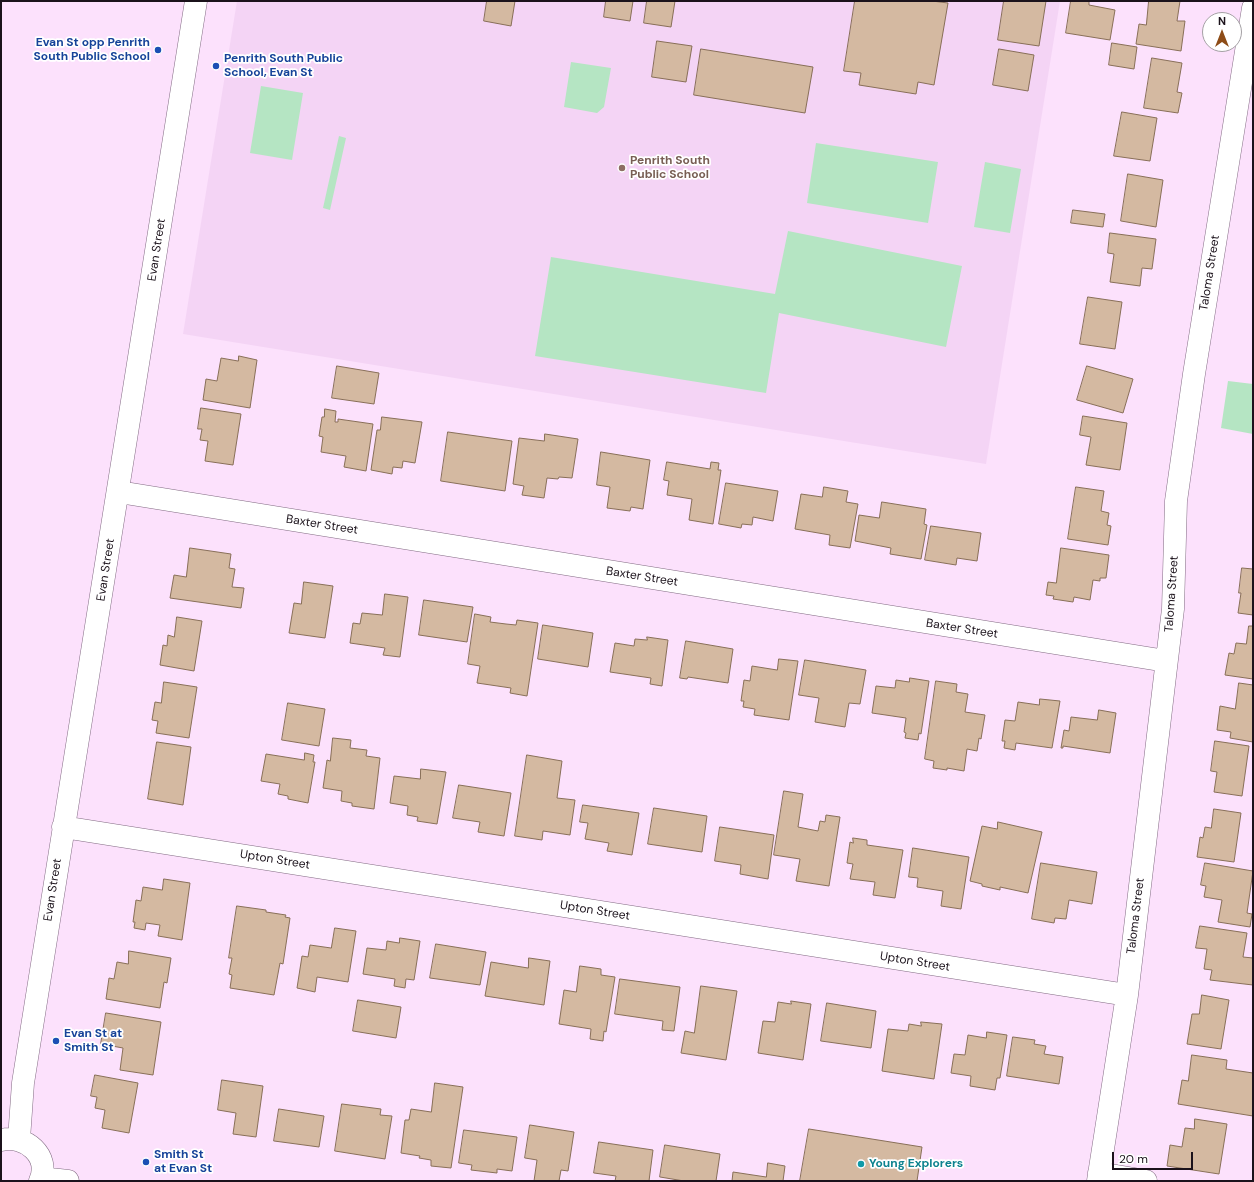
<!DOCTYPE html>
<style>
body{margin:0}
#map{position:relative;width:1254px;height:1182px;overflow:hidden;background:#fce1fc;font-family:"DM Sans",sans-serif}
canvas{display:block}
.frame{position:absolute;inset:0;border:2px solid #1b121b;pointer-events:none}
.north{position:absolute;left:1202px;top:12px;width:40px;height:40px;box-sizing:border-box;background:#fff;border:1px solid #a4a0a4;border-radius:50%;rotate:0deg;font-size:11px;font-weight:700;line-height:16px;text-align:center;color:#1b121b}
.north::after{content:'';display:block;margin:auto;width:14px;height:18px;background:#8d4c17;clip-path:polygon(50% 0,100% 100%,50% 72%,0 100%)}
.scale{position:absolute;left:1112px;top:1152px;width:81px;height:18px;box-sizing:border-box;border:2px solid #1b121b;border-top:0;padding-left:5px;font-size:12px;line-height:14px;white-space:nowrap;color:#1b121b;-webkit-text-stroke:3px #fff;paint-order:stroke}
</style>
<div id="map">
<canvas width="1254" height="1182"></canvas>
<div class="frame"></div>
<div class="north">N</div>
<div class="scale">20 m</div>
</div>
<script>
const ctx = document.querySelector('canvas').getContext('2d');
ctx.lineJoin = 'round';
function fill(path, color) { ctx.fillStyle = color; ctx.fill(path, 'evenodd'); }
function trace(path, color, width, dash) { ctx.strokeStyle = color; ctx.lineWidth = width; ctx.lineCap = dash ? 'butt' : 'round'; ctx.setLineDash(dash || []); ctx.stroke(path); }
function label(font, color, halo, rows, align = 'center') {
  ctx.font = font + ' "DM Sans",sans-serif'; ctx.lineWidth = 3.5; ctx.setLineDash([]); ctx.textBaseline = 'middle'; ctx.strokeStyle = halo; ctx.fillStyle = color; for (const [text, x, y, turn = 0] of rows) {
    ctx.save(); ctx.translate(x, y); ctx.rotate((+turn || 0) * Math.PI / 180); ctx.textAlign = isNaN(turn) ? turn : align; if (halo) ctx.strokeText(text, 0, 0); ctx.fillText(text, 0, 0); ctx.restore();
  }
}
const built = new Path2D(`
 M 237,1 L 1060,1 L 986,464 L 183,334 Z`);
const green = new Path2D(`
 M 571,62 L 611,68 L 604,107 L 597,113 L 564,107 Z
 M 261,86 L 303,93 L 292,160 L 250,153 Z
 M 339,136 L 346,138 L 330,210 L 323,208 Z
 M 816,143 L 938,162 L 928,223 L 807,203 Z
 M 985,162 L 1021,169 L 1010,233 L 974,227 Z
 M 788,231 L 962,266 L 946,347 L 779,313 L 766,393 L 535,356 L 551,257 L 775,294 Z
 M 1228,381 L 1253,384 L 1253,434 L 1221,428 Z`);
const building = new Path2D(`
 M 487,1 L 515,1 L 511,26 L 484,21 Z
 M 606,1 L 633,1 L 630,21 L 604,17 Z
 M 647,1 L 675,1 L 671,27 L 644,23 Z
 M 855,1 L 932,1 L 948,3 L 934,85 L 918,82 L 916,94 L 859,85 L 861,73 L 844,71 Z
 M 1004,1 L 1046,1 L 1039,46 L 998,40 Z
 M 1071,1 L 1089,1 L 1089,5 L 1115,10 L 1110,40 L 1066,33 Z
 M 1149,1 L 1180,1 L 1177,21 L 1185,21 L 1181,51 L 1136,44 L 1139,24 L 1146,25 Z
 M 657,41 L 692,46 L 686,82 L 652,77 Z
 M 1112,43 L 1137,47 L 1134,69 L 1109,65 Z
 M 701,49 L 813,67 L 805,113 L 694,95 Z
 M 999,49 L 1034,55 L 1028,91 L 993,85 Z
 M 1152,58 L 1182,63 L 1177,92 L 1182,93 L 1178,113 L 1144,108 Z
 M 1122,112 L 1157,118 L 1150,161 L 1114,156 Z
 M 1128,174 L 1163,180 L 1156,227 L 1121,221 Z
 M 1073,210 L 1105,214 L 1103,227 L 1071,223 Z
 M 1110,233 L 1156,239 L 1152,269 L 1142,268 L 1140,286 L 1110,282 L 1114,254 L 1108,253 Z
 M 1088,297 L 1122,302 L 1115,349 L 1080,344 Z
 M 239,356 L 257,360 L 250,408 L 203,400 L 206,379 L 217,381 L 221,358 L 238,361 Z
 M 337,366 L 379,373 L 374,404 L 332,398 Z
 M 1087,366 L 1133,379 L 1123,413 L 1077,400 Z
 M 201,408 L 241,414 L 233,465 L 205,461 L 208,441 L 200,440 L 202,429 L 198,429 Z
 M 325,409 L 336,411 L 335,422 L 338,422 L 338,419 L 373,424 L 366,471 L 344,467 L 346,456 L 321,452 L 323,437 L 319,436 L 322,417 L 324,417 Z
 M 1083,416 L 1127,423 L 1120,470 L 1086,465 L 1091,437 L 1080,435 Z
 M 382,417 L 422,422 L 415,463 L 403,461 L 402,468 L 393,467 L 392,474 L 371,470 L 377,430 L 380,430 Z
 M 448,432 L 512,441 L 505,491 L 441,481 Z
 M 545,434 L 578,439 L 572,478 L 559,477 L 558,479 L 547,478 L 544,498 L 522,495 L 524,486 L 513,484 L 519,438 L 544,441 Z
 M 601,452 L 650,460 L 643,509 L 631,507 L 630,511 L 607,508 L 610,487 L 597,485 Z
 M 667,462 L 710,469 L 711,462 L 719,463 L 718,470 L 721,470 L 713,524 L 689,520 L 692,499 L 667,495 L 669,481 L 664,480 Z
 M 726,483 L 778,491 L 773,521 L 753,517 L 752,525 L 742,524 L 741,528 L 719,524 Z
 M 824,487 L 848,491 L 846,502 L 858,504 L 850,548 L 829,545 L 830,535 L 795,529 L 801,494 L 822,497 Z
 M 1076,487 L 1104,491 L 1101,511 L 1109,513 L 1107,525 L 1111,526 L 1108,545 L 1068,539 Z
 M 882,502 L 926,509 L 924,524 L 927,525 L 921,559 L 890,554 L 891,548 L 855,541 L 859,515 L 879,518 Z
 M 931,526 L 981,533 L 977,561 L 957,558 L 956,565 L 925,560 Z
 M 190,548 L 231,554 L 229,568 L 235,569 L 232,587 L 244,588 L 241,608 L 170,598 L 174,575 L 186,577 Z
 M 1061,548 L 1109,555 L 1106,578 L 1100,578 L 1100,581 L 1093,580 L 1090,600 L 1074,597 L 1073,602 L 1053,599 L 1054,596 L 1046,595 L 1048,582 L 1056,583 Z
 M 1242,568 L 1253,569 L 1253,615 L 1238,613 L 1241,593 L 1239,593 Z
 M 304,582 L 333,586 L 325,638 L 289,633 L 294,603 L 301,604 Z
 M 385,594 L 408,597 L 400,657 L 383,655 L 385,648 L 350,643 L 353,623 L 360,624 L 362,613 L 382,615 Z
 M 424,600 L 473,607 L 467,642 L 419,635 Z
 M 475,614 L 491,617 L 490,622 L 506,624 L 516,625 L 517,620 L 538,623 L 527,696 L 510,693 L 511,688 L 477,683 L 480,666 L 468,664 Z
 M 177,617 L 202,621 L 194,671 L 160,665 L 163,645 L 167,646 L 168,635 L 174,637 Z
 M 543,625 L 593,633 L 588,667 L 538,659 Z
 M 1249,626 L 1253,626 L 1253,679 L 1225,675 L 1229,653 L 1234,654 L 1236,643 L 1246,644 Z
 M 647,637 L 668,640 L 662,686 L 650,684 L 651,678 L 610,672 L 615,643 L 634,646 L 635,639 L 647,640 Z
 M 686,641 L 733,649 L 728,683 L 688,677 L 687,679 L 680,678 Z
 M 779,659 L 798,661 L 789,720 L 754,715 L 755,709 L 743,707 L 744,701 L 741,701 L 744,680 L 750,681 L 752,666 L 777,670 Z
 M 805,660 L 866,670 L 860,704 L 849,703 L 845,727 L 815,722 L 819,698 L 799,695 Z
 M 910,678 L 929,681 L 921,734 L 919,733 L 918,740 L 905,738 L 906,733 L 904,732 L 906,718 L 872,713 L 876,686 L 895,688 L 896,680 L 909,682 Z
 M 936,681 L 957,684 L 956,692 L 968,694 L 965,712 L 985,715 L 981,739 L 979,738 L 977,751 L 967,749 L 964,771 L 947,768 L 947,770 L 933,768 L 934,761 L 925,759 Z
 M 164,682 L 197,687 L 189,738 L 156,733 L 158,721 L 152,720 L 155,702 L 161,703 Z
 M 1239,683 L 1253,685 L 1253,742 L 1230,738 L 1231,732 L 1217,730 L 1220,706 L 1235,709 Z
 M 1040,699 L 1060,701 L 1052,748 L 1016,743 L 1015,750 L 1004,748 L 1005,741 L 1002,741 L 1005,720 L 1015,721 L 1018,702 L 1039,705 Z
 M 288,703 L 325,709 L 319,746 L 282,740 Z
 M 1099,710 L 1116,713 L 1110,753 L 1063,746 L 1063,748 L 1061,748 L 1064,730 L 1069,731 L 1071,717 L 1097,720 Z
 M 333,738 L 351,740 L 350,748 L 367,750 L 366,756 L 380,758 L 374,809 L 352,806 L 352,803 L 341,801 L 342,791 L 323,788 L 327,760 L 330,761 Z
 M 1215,741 L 1249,746 L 1242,796 L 1214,792 L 1217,772 L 1211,771 Z
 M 157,742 L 191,747 L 183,805 L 148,799 Z
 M 305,753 L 314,755 L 313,762 L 315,762 L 308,803 L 288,799 L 288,796 L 278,794 L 280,784 L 261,781 L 266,754 L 304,760 Z
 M 527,755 L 562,761 L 557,798 L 575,800 L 570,835 L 543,831 L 542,840 L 515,836 Z
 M 421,769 L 446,772 L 437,824 L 417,821 L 418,817 L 407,815 L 408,806 L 390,803 L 394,776 L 420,779 Z
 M 459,785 L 511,793 L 504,836 L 478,832 L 480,822 L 453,818 Z
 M 784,791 L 803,794 L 798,827 L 818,831 L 820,821 L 825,822 L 826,815 L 840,817 L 829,886 L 796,881 L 800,859 L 774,855 Z
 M 583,805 L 639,813 L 632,855 L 607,851 L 609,843 L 585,839 L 588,823 L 580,822 Z
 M 654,808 L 707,816 L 702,852 L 648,844 Z
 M 1214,809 L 1241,813 L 1234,862 L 1197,857 L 1200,837 L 1203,838 L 1205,827 L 1211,828 Z
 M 998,822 L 1042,832 L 1028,893 L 1000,887 L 1000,890 L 982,886 L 982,884 L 970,881 L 982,826 L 997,829 Z
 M 720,827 L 774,835 L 768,879 L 740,874 L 741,865 L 715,861 Z
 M 853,838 L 867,840 L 867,845 L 903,850 L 895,898 L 873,895 L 875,882 L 850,879 L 853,864 L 847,863 L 850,842 L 853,843 Z
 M 913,848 L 969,857 L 961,909 L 941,906 L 943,891 L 917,887 L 918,878 L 909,877 Z
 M 1041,863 L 1097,872 L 1092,904 L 1069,900 L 1066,919 L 1055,918 L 1054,923 L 1032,919 Z
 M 1205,863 L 1253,871 L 1247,913 L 1252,914 L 1250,927 L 1218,922 L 1222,900 L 1204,897 L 1206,886 L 1201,885 Z
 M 164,879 L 190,883 L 182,940 L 158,936 L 160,925 L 146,923 L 145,930 L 134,928 L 135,922 L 133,922 L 136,900 L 141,901 L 143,887 L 162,890 Z
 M 237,906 L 266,910 L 266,912 L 286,915 L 285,917 L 290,918 L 283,964 L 280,963 L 274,995 L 230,988 L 232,975 L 229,974 L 232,958 L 229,958 Z
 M 1200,926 L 1247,933 L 1243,957 L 1253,958 L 1253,985 L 1210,980 L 1212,970 L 1204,969 L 1207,949 L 1196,948 Z
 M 335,928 L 356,931 L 348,982 L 317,977 L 315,992 L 297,988 L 302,956 L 308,957 L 310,945 L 331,948 Z
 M 400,938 L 420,941 L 414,980 L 406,979 L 405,988 L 394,986 L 395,979 L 363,974 L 367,948 L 386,950 L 387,941 L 399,943 Z
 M 436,944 L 486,952 L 480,985 L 430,978 Z
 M 129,951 L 171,958 L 167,983 L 164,982 L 160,1008 L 106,999 L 109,978 L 114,979 L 117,962 L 128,964 Z
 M 529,958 L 550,961 L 544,1005 L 485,996 L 491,962 L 528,968 Z
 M 580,966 L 601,969 L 601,975 L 615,977 L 606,1032 L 604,1031 L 603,1041 L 590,1039 L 591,1029 L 559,1024 L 564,990 L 576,992 Z
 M 620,979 L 680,987 L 674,1031 L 662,1030 L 663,1021 L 615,1014 Z
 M 701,986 L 737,991 L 726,1060 L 681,1053 L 685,1031 L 694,1033 Z
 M 1202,995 L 1229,1000 L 1221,1049 L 1187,1044 L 1192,1014 L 1199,1014 Z
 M 358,1000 L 401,1007 L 396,1038 L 353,1031 Z
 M 791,1001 L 811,1004 L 803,1060 L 758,1053 L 763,1021 L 775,1022 L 778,1002 L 791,1004 Z
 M 827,1003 L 876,1011 L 871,1048 L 821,1041 Z
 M 106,1013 L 161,1022 L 153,1075 L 120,1070 L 123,1048 L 101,1044 Z
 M 921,1022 L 942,1024 L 934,1079 L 882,1071 L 888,1029 L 908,1031 L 909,1024 L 921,1026 Z
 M 987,1032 L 1007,1035 L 1000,1078 L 997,1078 L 995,1090 L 970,1086 L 971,1076 L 951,1073 L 954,1054 L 965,1055 L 968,1035 L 986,1038 Z
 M 1013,1037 L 1035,1040 L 1034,1044 L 1046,1046 L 1044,1054 L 1063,1057 L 1059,1084 L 1007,1076 Z
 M 1192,1055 L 1227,1060 L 1226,1069 L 1253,1073 L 1253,1116 L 1178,1104 L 1182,1080 L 1188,1081 Z
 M 95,1075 L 138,1083 L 129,1133 L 102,1128 L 105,1110 L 95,1108 L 97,1097 L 91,1096 Z
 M 222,1080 L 263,1086 L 256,1137 L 233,1134 L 236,1113 L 218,1110 Z
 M 435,1083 L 463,1087 L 451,1168 L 431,1166 L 431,1160 L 419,1158 L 420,1156 L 401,1153 L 405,1120 L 409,1120 L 411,1109 L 431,1112 Z
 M 342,1104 L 381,1109 L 380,1115 L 392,1116 L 385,1159 L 335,1151 Z
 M 279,1109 L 324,1116 L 319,1147 L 274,1141 Z
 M 1195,1119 L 1227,1124 L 1219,1174 L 1167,1166 L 1170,1145 L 1182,1147 L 1185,1128 L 1194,1129 Z
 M 530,1125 L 574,1132 L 568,1171 L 561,1170 L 559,1181 L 534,1181 L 537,1160 L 525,1158 Z
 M 809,1129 L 922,1147 L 917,1181 L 800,1181 Z
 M 464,1130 L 517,1137 L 512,1171 L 497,1169 L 497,1173 L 471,1170 L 472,1165 L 459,1163 Z
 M 599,1142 L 653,1150 L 649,1181 L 615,1181 L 616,1176 L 594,1173 Z
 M 665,1145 L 720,1154 L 716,1181 L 684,1181 L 660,1177 Z
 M 768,1163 L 785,1166 L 783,1181 L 732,1181 L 733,1172 L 766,1177 Z`);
const minor = new Path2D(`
 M 119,492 L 1166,661
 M 63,827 L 1127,995
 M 19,1139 L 23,1083 L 196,1
 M 1,1140 C 25,1134 51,1156 40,1181
 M 1099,1173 L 1146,1181
 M 41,1178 L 68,1181
 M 1098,1181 L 1127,995 L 1173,609 L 1176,501 L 1194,374 L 1253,8`);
const markers = [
 [158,50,4,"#1a4fb4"],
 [216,66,4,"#1a4fb4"],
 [622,168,4,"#8d6e63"],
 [56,1041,4,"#1a4fb4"],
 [146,1162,4,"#1a4fb4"],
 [861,1164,4,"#0f9aa8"]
];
const transitNames = [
 ["Evan St opp Penrith",150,43,"right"],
 ["South Public School",150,57,"right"],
 ["Penrith South Public",224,59],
 ["School, Evan St",224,73],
 ["Evan St at",64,1034],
 ["Smith St",64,1048],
 ["Smith St",154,1155],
 ["at Evan St",154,1169]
];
const educationNames = [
 ["Penrith South",630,161],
 ["Public School",630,175]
];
const streetNames = [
 ["Evan Street",157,250,-81],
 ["Taloma Street",1210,273,-81],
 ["Baxter Street",322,525,9],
 ["Evan Street",106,570,-81],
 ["Baxter Street",642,577,9],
 ["Taloma Street",1172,594,-86],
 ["Baxter Street",962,629,9],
 ["Upton Street",275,860,9],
 ["Evan Street",53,890,-81],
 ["Upton Street",595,911,9],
 ["Taloma Street",1136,916,-83],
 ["Upton Street",915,962,9]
];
const cultureNames = [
 ["Young Explorers",869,1164]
];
fill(built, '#f4d4f5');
fill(green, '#b5e5c3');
fill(building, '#d4b9a1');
trace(building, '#886f58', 1);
trace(minor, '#826b83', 23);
trace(minor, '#fff', 22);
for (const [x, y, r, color] of markers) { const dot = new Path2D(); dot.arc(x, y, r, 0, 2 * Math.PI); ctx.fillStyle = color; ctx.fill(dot); trace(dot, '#fff', 1.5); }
label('bold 12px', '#164399', '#fff', transitNames, 'left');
label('bold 12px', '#785e54', '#fff', educationNames, 'left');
label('12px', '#1b121b', '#fff', streetNames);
label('bold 12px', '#0d838f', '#fff', cultureNames, 'left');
</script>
